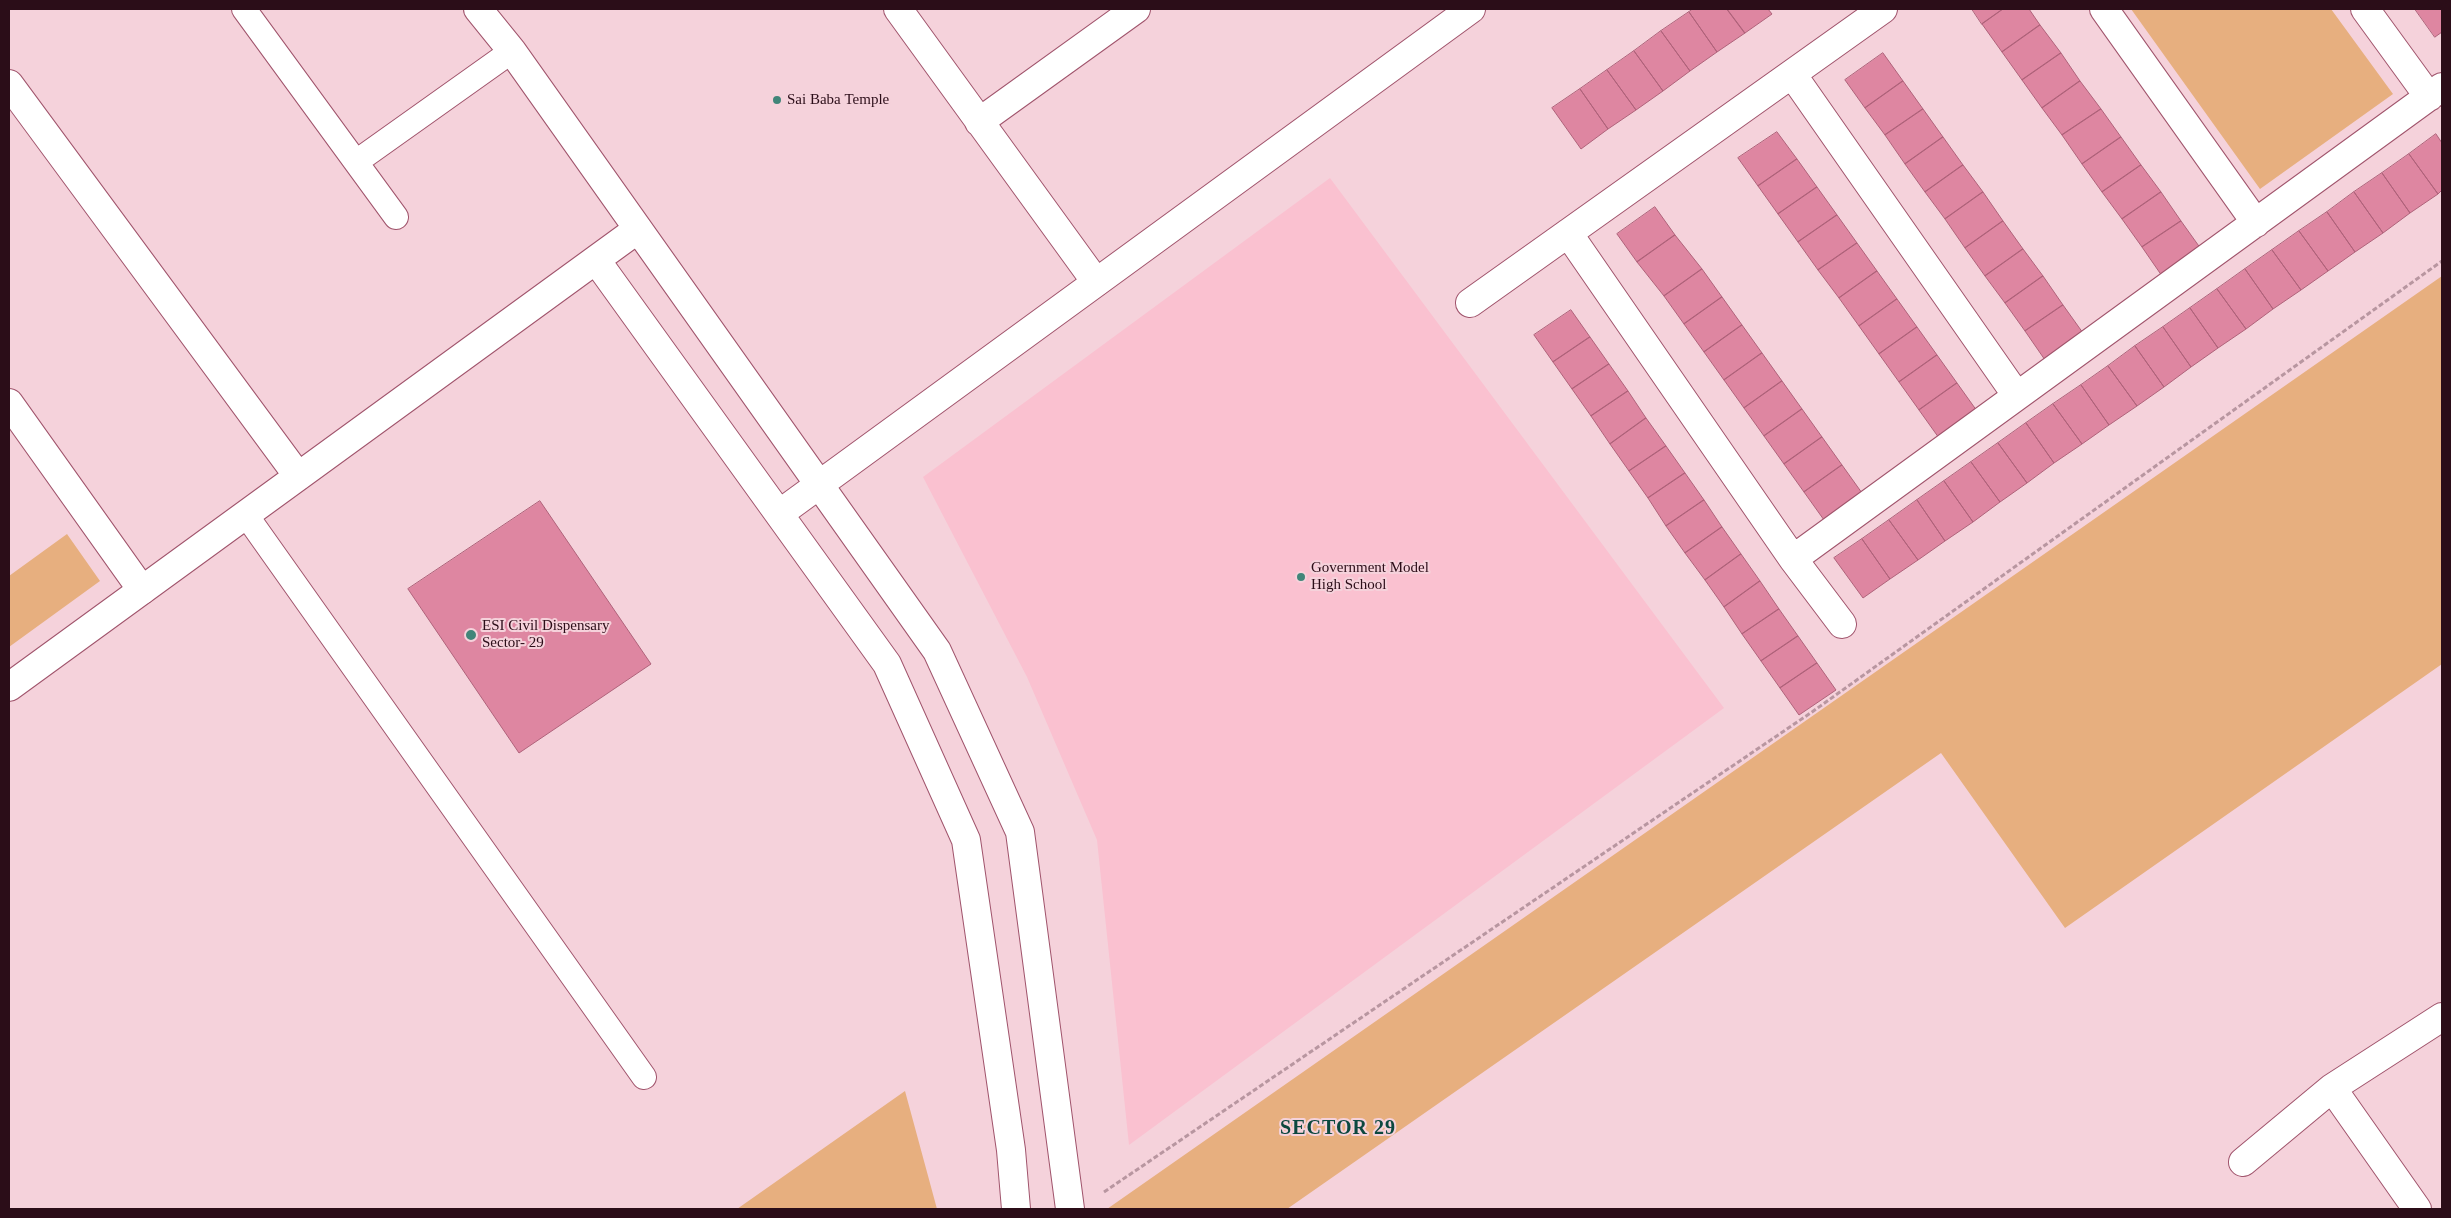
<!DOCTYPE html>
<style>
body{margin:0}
#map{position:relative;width:2451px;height:1218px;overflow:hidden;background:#f5d2db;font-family:Georgia,serif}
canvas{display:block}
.frame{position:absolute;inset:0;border:10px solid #2b0d18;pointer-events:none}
</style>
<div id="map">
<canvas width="2451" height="1218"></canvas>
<div class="frame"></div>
</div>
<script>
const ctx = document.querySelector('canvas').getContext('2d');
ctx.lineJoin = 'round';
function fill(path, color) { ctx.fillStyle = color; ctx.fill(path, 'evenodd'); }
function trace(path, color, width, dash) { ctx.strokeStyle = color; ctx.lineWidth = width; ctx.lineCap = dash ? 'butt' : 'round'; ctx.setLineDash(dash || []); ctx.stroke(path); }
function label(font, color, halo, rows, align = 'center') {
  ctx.font = font + ' Georgia,serif'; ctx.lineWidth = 4; ctx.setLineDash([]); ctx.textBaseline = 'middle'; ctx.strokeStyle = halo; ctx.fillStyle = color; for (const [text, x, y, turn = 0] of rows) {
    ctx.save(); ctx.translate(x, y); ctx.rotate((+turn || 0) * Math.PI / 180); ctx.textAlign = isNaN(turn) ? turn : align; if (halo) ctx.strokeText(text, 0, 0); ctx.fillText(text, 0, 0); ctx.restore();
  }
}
const built = new Path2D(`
 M 1330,178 L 1724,708 L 1129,1145 L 1097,840 L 1027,677 L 923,477 Z`);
const green = new Path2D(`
 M 2131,9 L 2331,9 L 2393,94 L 2260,189 Z
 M 2442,276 L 2442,664 L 2065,928 L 1941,753 L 1287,1209 L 1107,1209 Z
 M 67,534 L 100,581 L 9,647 L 9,576 Z
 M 905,1091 L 937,1209 L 737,1209 Z`);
const building = new Path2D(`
 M 1693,9 L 1727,9 L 1745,33 L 1717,52 L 1689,12 Z
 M 1727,9 L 1768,9 L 1772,14 L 1745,33 Z
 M 1972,9 L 2003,9 L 1982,24 Z
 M 2003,9 L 2029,9 L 2040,25 L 2002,52 L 1982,24 Z
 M 2415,9 L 2442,9 L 2442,32 L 2435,37 Z
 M 1689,12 L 1717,52 L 1690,71 L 1661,31 Z
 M 2040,25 L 2061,53 L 2022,80 L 2002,52 Z
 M 1661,31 L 1690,71 L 1663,91 L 1634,51 Z
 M 1634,51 L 1663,91 L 1636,110 L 1607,70 Z
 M 1883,53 L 1903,81 L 1865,108 L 1845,80 Z
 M 2061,53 L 2080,81 L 2042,108 L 2022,80 Z
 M 1607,70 L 1636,110 L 1608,129 L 1580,89 Z
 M 1903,81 L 1923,109 L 1885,135 L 1865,108 Z
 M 2080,81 L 2101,109 L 2062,135 L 2042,108 Z
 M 1580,89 L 1608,129 L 1581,149 L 1552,108 Z
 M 1923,109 L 1943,137 L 1905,164 L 1885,135 Z
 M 2101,109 L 2121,137 L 2082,164 L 2062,135 Z
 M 1777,132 L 1797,159 L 1758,186 L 1738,158 Z
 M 2436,134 L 2442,143 L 2442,190 L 2438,194 L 2409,154 Z
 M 1943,137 L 1963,165 L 1925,192 L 1905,164 Z
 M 2121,137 L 2141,165 L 2102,192 L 2082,164 Z
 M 2409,154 L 2438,194 L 2410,213 L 2382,173 Z
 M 1797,159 L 1817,187 L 1778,214 L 1758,186 Z
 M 1963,165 L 1983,192 L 1945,219 L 1925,192 Z
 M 2141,165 L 2161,192 L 2122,219 L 2102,192 Z
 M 2382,173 L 2410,213 L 2383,233 L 2354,192 Z
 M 1817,187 L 1837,215 L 1798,242 L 1778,214 Z
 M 1983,192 L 2003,221 L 1965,248 L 1945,219 Z
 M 2161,192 L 2181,221 L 2142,247 L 2122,219 Z
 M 2354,192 L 2383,233 L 2355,252 L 2327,212 Z
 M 1655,207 L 1675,235 L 1637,262 L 1617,234 Z
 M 2327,212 L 2355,252 L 2328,271 L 2299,231 Z
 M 1837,215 L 1857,243 L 1818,270 L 1798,242 Z
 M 2003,221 L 2023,249 L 1985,276 L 1965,248 Z
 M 2181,221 L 2201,249 L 2162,276 L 2142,247 Z
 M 2299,231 L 2328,271 L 2301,290 L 2272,250 Z
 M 1675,235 L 1702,269 L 1664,296 L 1637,262 Z
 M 1857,243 L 1877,271 L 1839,298 L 1818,270 Z
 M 2023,249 L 2043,276 L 2005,303 L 1985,276 Z
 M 2272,250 L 2301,290 L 2273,309 L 2245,269 Z
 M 1702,269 L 1722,297 L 1684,324 L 1664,296 Z
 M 2245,269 L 2273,309 L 2246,329 L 2217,289 Z
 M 1877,271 L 1897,299 L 1859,326 L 1839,298 Z
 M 2043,276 L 2063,305 L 2025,331 L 2005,303 Z
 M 2217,289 L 2246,329 L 2218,348 L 2190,308 Z
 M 1722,297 L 1742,325 L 1704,352 L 1684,324 Z
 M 1897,299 L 1917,327 L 1879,354 L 1859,326 Z
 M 2063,305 L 2083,333 L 2045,360 L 2025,331 Z
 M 2190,308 L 2218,348 L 2191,367 L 2163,327 Z
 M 1571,310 L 1590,337 L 1553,362 L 1534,335 Z
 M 1742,325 L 1762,353 L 1724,380 L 1704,352 Z
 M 1917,327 L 1937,355 L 1899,382 L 1879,354 Z
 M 2163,327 L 2191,367 L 2164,387 L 2135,346 Z
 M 1590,337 L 1609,364 L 1572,389 L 1553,362 Z
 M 2135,346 L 2164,387 L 2137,406 L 2108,366 Z
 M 1762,353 L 1782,381 L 1744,408 L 1724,380 Z
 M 1937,355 L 1957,383 L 1919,410 L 1899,382 Z
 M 1609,364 L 1628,391 L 1591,416 L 1572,389 Z
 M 2108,366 L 2137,406 L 2109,425 L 2081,385 Z
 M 1782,381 L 1802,409 L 1764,436 L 1744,408 Z
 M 1957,383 L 1977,411 L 1939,438 L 1919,410 Z
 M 2081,385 L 2109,425 L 2082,444 L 2053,404 Z
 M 1628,391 L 1646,418 L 1610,444 L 1591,416 Z
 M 2053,404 L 2082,444 L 2054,463 L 2026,423 Z
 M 1802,409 L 1822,437 L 1784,464 L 1764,436 Z
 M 1646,418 L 1666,446 L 1629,471 L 1610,444 Z
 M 2026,423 L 2054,463 L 2027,483 L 1998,443 Z
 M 1822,437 L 1842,465 L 1804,492 L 1784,464 Z
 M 1998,443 L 2027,483 L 2000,502 L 1971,462 Z
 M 1666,446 L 1685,473 L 1648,498 L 1629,471 Z
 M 1971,462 L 2000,502 L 1973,522 L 1944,481 Z
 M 1842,465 L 1862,493 L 1824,520 L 1804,492 Z
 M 1685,473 L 1704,500 L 1666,526 L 1648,498 Z
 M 1944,481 L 1973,522 L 1945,541 L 1917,500 Z
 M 1704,500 L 1722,527 L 1685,553 L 1666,526 Z
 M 1917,500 L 1945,541 L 1918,560 L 1889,520 Z
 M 540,501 L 651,664 L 519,753 L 408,589 Z
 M 1889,520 L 1918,560 L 1890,579 L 1862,539 Z
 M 1722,527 L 1741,554 L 1705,580 L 1685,553 Z
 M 1862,539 L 1890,579 L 1863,598 L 1834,558 Z
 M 1741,554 L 1760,581 L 1724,607 L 1705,580 Z
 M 1760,581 L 1779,609 L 1742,634 L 1724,607 Z
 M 1779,609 L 1798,636 L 1761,661 L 1742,634 Z
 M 1798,636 L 1817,663 L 1780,688 L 1761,661 Z
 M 1817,663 L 1836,690 L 1799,715 L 1780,688 Z`);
const path = new Path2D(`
 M 1104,1192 L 1812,712 L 2442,261`);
const service = new Path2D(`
 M 244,9 L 396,217
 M 356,162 L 512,51
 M 246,515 L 644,1077`);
const minor = new Path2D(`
 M 898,9 L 1096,282
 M 2104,9 L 2256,223
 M 2365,9 L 2429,97
 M 1792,74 L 2017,396
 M 9,84 L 298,476
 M 979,122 L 1136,9
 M 1568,233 L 1793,559 L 1842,624
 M 1470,303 L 1883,9
 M 9,403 L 142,590
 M 1793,559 L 2442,87
 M 2332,1088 L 2417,1209
 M 2243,1162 L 2332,1088 L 2442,1017`);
const tertiary = new Path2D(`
 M 478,9 L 512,51 L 937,651 L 1020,832 L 1070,1209
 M 596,260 L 887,664 L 966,840 L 1011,1150 L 1016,1209
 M 779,514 L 1471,9
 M 9,687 L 638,229`);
const markers = [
 [777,100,5,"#418579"],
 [1301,577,5,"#418579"],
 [471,635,6,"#418579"]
];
const poiNames = [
 ["Sai Baba Temple",787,100],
 ["Government Model",1311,568],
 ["High School",1311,585],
 ["ESI Civil Dispensary",482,626],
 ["Sector- 29",482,643]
];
const districtNames = [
 ["SECTOR 29",1338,1129]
];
fill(built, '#fac1d0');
fill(green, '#e7af7f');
fill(building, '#de86a1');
trace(building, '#af627a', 1);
trace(service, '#a0546c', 26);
trace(minor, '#a0546c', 30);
trace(tertiary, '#a0546c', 30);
trace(path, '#b896a0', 3, [5, 2.5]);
trace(service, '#fff', 24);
trace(minor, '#fff', 28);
trace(tertiary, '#fff', 28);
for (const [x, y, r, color] of markers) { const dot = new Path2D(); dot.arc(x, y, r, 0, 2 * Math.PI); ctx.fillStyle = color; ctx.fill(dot); trace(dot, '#f5d2db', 2); }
label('15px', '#2b0d18', '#f5d2db', poiNames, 'left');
ctx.letterSpacing = '1px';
label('bold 20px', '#0c483f', '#f5d2db', districtNames);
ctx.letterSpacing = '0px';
</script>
